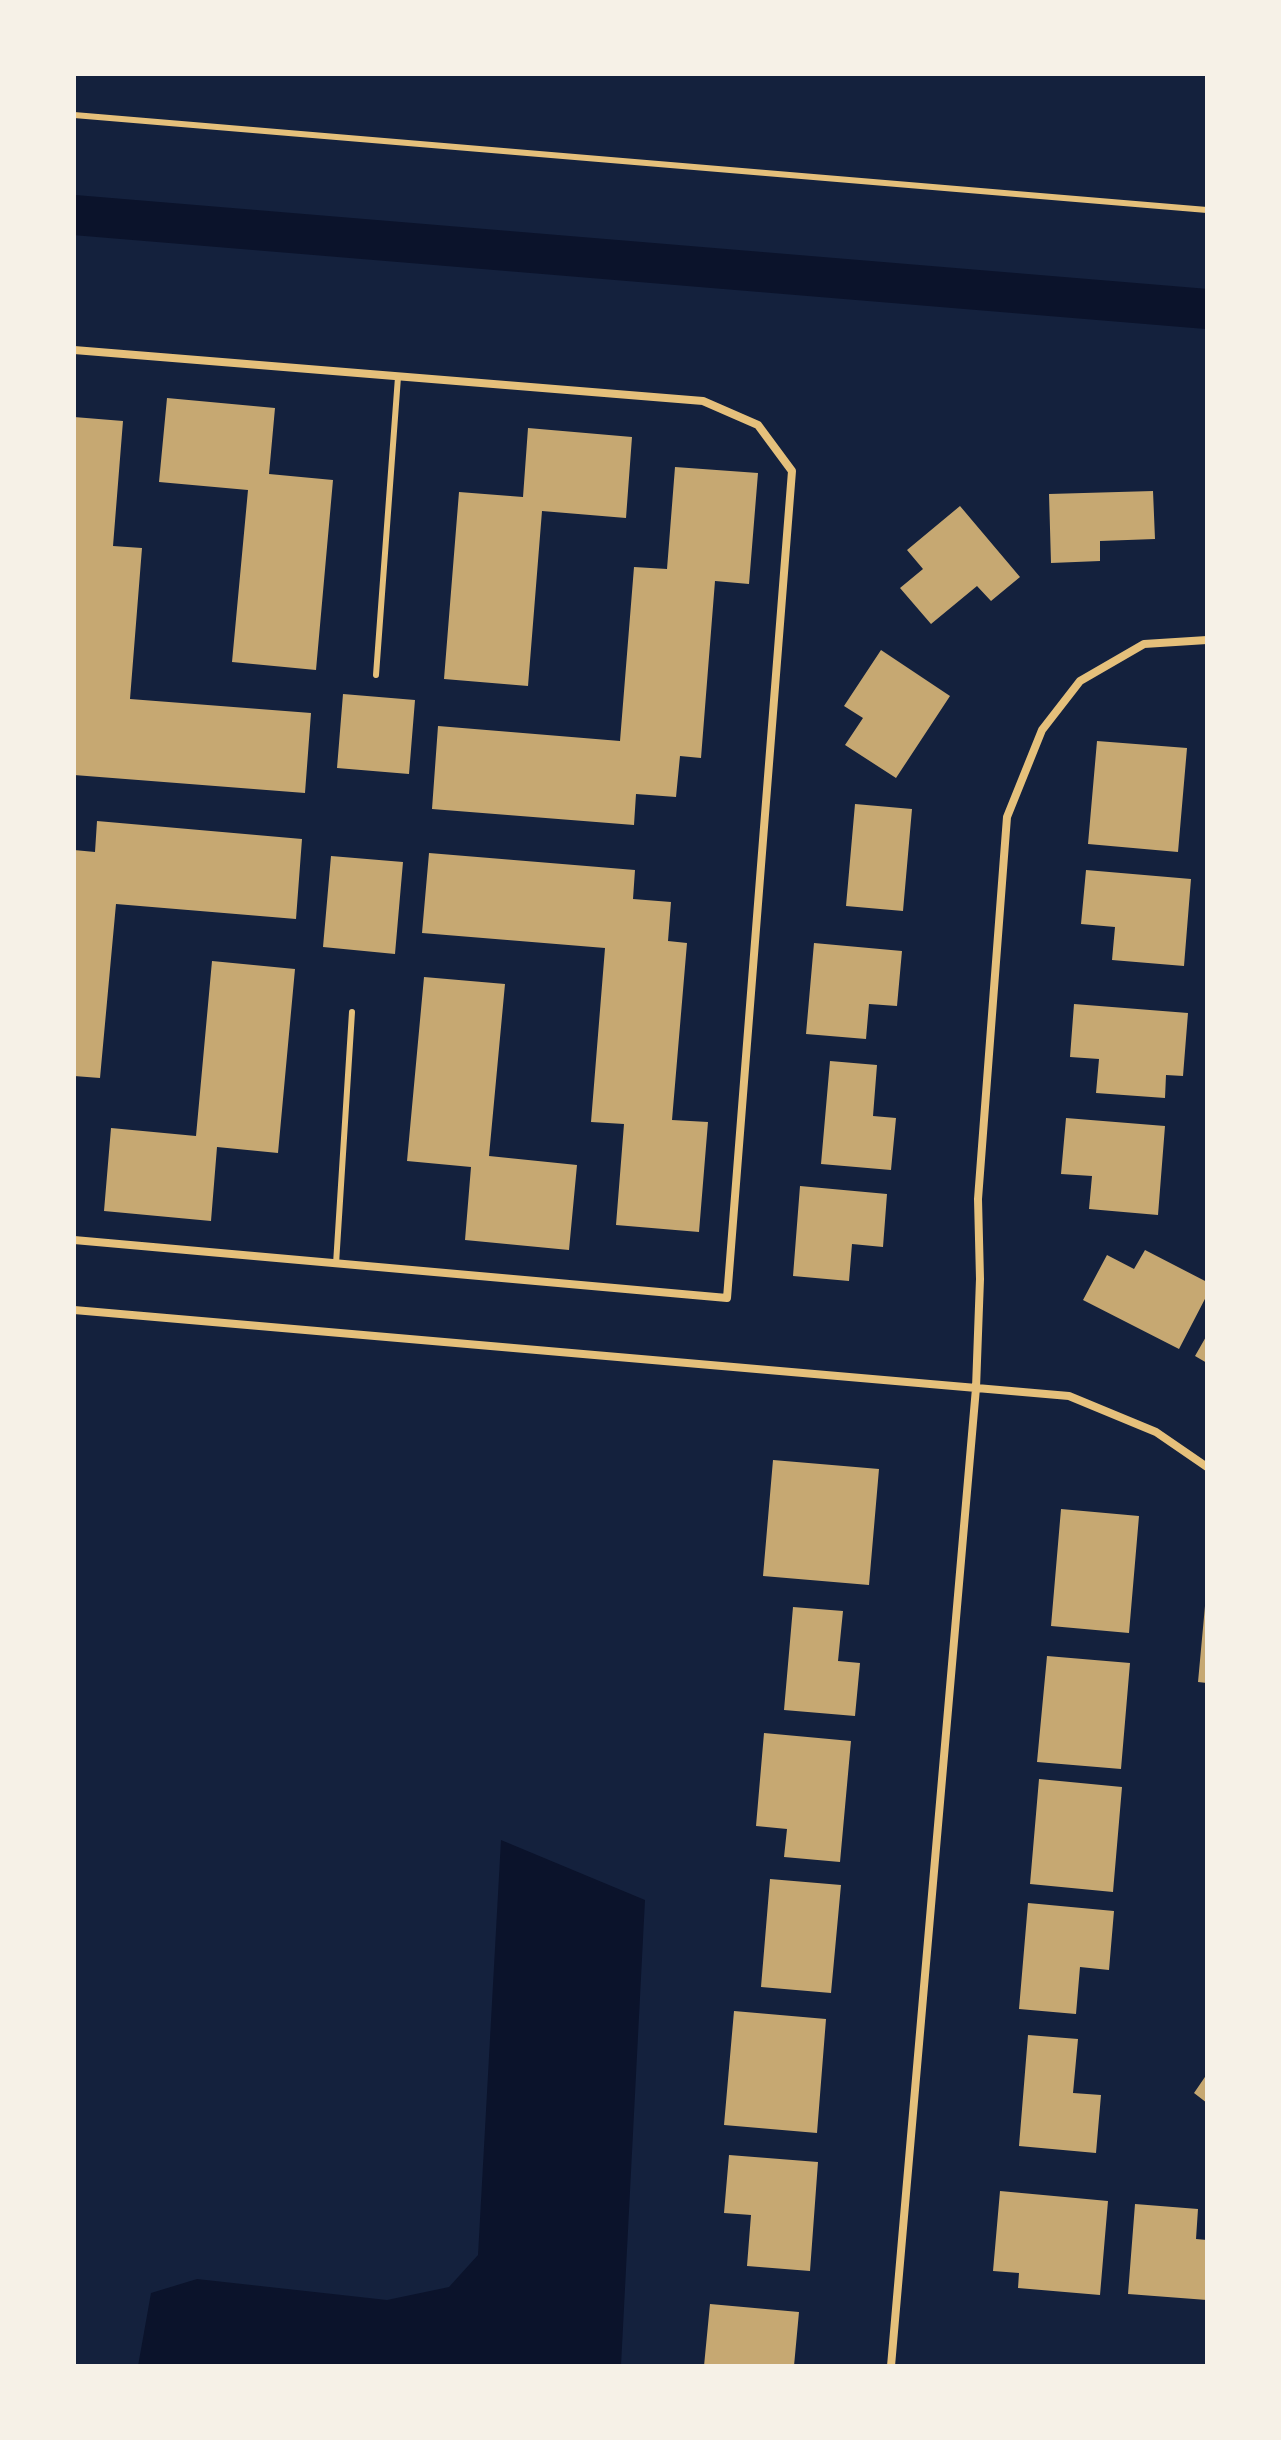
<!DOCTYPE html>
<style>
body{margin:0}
#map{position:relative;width:1281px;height:2440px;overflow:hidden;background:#14213d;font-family:Manrope,sans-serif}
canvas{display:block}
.frame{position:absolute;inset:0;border:76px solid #f6f1e7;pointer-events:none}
</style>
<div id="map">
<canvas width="1281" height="2440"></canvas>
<div class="frame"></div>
</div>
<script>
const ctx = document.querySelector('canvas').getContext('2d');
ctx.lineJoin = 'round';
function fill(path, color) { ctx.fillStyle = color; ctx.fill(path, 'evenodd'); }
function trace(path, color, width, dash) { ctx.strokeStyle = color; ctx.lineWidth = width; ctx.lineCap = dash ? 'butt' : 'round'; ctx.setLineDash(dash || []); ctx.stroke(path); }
const water = new Path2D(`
 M 501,1840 L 645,1900 L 621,2366 L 138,2366 L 151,2293 L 197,2279 L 387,2300 L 449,2287 L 478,2255 Z`);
const canal = new Path2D(`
 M 74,215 L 1207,309`);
const building = new Path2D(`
 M 167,398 L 275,408 L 269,474 L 333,480 L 316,670 L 232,662 L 248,490 L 159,482 Z
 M 74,417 L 123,421 L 113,546 L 142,548 L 130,699 L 311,713 L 305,793 L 74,775 Z
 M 528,428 L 632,437 L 626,518 L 542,511 L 528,686 L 444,679 L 459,492 L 523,497 Z
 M 675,467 L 758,473 L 749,584 L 715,581 L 701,758 L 680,756 L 676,797 L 636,794 L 634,825 L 432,809 L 438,726 L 620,741 L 634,567 L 667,569 Z
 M 1153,491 L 1155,539 L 1100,541 L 1100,561 L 1051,563 L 1049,494 Z
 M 960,506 L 1020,577 L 991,601 L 977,586 L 931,624 L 900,588 L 923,569 L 907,550 Z
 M 881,650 L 950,696 L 896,778 L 845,745 L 863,718 L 844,706 Z
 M 343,694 L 415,700 L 409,774 L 337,768 Z
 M 1097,741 L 1187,748 L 1178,852 L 1088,844 Z
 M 855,804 L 912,809 L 903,911 L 846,906 Z
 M 97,821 L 302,839 L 296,919 L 116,904 L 100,1078 L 74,1076 L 74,850 L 95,852 Z
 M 429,853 L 635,870 L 633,899 L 671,902 L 668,941 L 687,943 L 672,1120 L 708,1122 L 699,1232 L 616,1225 L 624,1124 L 591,1122 L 605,948 L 422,933 Z
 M 331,856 L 403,862 L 395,954 L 323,947 Z
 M 1086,870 L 1191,879 L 1184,966 L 1112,960 L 1115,927 L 1081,924 Z
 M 814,943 L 902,951 L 897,1006 L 869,1004 L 866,1039 L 806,1034 Z
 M 212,961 L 295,969 L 278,1153 L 217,1147 L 211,1221 L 104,1211 L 111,1128 L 196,1136 Z
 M 424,977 L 505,984 L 489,1156 L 577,1165 L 569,1250 L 465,1240 L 471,1167 L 407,1161 Z
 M 1074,1004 L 1188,1013 L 1183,1076 L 1166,1075 L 1165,1098 L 1096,1093 L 1099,1059 L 1070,1057 Z
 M 830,1061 L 877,1065 L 873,1116 L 896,1118 L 891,1170 L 821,1164 Z
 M 1066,1118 L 1165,1126 L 1158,1215 L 1089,1209 L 1092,1176 L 1061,1174 Z
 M 800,1186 L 887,1194 L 883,1247 L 852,1244 L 849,1281 L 793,1276 Z
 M 1145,1250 L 1207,1282 L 1207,1295 L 1179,1349 L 1083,1300 L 1107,1255 L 1134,1269 Z
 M 1207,1335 L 1207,1363 L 1195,1356 Z
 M 773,1460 L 879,1469 L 869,1585 L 763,1576 Z
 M 1061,1509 L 1139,1516 L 1129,1633 L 1051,1626 Z
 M 1205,1606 L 1207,1606 L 1207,1683 L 1198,1682 Z
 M 793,1607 L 843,1611 L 838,1661 L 860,1663 L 855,1716 L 784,1710 Z
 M 1047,1656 L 1130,1663 L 1121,1769 L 1037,1762 Z
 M 764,1733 L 851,1741 L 840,1862 L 784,1857 L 787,1829 L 756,1826 Z
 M 1039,1779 L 1122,1787 L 1113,1892 L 1030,1884 Z
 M 770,1879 L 841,1885 L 831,1993 L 761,1987 Z
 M 1028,1903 L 1114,1911 L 1109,1970 L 1080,1967 L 1076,2014 L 1019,2009 Z
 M 734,2011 L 826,2019 L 817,2133 L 724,2125 Z
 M 1028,2035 L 1078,2039 L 1073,2093 L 1101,2095 L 1096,2153 L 1019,2146 Z
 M 1207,2074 L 1207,2103 L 1194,2093 Z
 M 729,2155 L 818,2162 L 810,2271 L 747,2266 L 751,2215 L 724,2213 Z
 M 1000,2191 L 1108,2201 L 1100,2295 L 1018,2288 L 1019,2273 L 993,2271 Z
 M 1135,2204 L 1198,2209 L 1196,2239 L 1207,2240 L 1207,2300 L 1128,2294 Z
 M 710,2304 L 799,2312 L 794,2366 L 704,2366 Z`);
const service = new Path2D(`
 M 74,115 L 1207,210
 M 376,675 L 398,377
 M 336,1264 L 352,1012`);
const minor = new Path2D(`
 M 74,350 L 703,401 L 758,425 L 792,471 L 727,1298 L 74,1240
 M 74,1310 L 1069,1396 L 1156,1432 L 1207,1467
 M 891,2366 L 976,1388 L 980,1279 L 978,1199 L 1007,817 L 1042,730 L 1080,681 L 1144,644 L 1207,640`);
fill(water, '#0b132b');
trace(canal, '#0b132b', 40);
fill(building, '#c6a872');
trace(service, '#e5c07b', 6);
trace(minor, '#e5c07b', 8);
</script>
